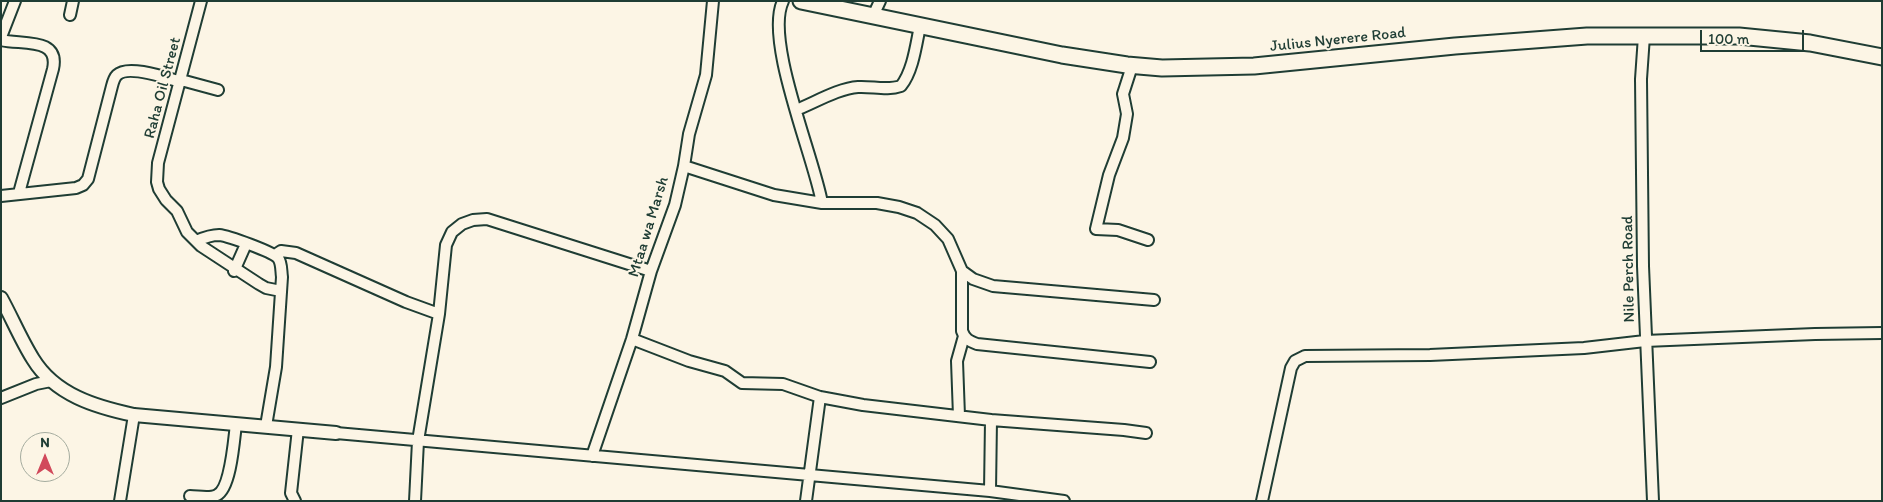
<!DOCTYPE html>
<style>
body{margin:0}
#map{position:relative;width:1883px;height:502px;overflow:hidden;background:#fcf5e5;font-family:Itim,sans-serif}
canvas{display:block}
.frame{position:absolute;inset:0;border:2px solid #1f3d34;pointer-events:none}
.north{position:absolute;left:20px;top:432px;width:50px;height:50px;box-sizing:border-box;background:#fcf5e5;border:1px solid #a4ab9e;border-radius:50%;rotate:0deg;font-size:14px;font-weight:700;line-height:20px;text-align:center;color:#1f3d34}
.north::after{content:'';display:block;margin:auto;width:18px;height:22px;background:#d1495b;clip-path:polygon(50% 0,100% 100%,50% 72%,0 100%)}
.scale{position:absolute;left:1700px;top:30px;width:104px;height:22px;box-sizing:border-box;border:2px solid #1f3d34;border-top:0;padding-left:6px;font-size:15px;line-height:18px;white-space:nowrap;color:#1f3d34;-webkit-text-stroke:4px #fcf5e5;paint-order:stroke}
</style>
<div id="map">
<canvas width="1883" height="502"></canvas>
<div class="frame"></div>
<div class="north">N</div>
<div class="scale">100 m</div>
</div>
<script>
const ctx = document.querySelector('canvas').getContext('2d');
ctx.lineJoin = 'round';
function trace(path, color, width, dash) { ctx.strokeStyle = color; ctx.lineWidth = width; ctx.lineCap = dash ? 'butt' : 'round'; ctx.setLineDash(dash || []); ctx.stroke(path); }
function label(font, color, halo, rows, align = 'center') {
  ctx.font = font + ' Itim,sans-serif'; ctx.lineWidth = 4; ctx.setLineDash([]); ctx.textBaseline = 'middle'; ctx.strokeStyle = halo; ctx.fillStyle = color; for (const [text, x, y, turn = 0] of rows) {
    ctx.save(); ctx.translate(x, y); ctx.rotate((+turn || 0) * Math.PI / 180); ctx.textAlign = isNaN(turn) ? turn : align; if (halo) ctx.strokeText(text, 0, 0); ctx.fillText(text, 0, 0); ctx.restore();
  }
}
const minor = new Path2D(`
 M 201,1 L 158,163 L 157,182 L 159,189 L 166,200 L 177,211 L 187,232 L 201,246 L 259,284 L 266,288 L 281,291
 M 783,1 C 764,40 814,157 822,203
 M 70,15 L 73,1
 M 873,16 L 880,1
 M 1644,36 L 1641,79 L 1643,266 L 1653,501
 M 1,37 L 15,1
 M 1,40 C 22,45 60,37 53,69 L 19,193
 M 1132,66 L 1123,94 L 1127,114 L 1123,138 L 1109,175 L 1096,229 L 1118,230 L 1148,240
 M 181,80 L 218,90
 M 796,110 C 814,103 839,88 858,87 C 872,86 887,91 901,86 C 913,71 916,45 920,26
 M 684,166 L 774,195 L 822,203 L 877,203 L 899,207 L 917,213 L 935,225 L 948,239 L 962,271 L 973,279 L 993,286 L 1154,300
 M 1,196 L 76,188 L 83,185 L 88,179 L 112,86 C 113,82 114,78 117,75 C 128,64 167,78 181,82
 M 196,241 C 203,238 211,235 219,235 C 229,236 273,252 278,258 C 282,263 281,271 282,277 L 276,367 L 266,426
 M 275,255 L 281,251 L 296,253 L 406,302 L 439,314
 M 234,271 L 246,244
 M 962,271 L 962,331 C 965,339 969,341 977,344 L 1150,362
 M 632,339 L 689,361 L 725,371 L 742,383 L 783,384 L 820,397 L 863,405 L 991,420
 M 1,398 L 36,384 L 51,381
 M 959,416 L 957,361 L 964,336
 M 336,433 L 990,491 L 1064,501
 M 592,456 L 632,339 L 651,271 L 675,205 L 684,166 L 689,134 L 706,75 L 713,1
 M 990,491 L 991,420 L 1124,430 L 1146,433
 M 190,496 C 198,496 210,499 217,495 C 231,488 234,439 236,424
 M 120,501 L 134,415
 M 295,501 L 291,493 L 298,429
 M 415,501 L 418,441 L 439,314 L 446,245 L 452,232 L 462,224 L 473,220 L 487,219 L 651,271
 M 806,501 L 820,397
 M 1262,501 L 1291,368 L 1295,361 L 1305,356 L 1430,355 L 1584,348 L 1645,341 L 1815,334 L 1882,333`);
const major = new Path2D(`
 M 1,298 C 12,318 21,340 33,359 C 55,395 96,407 134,415 L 336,433`);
const highway = new Path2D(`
 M 801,1 L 1062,55 L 1127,65 L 1162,68 L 1254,66 L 1455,46 L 1587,36 L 1739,36 L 1810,43 L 1882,57`);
const streetNames = [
 ["Julius Nyerere Road",1338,40,-6],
 ["Raha Oil Street",163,88,-75],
 ["Mtaa wa Marsh",649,227,-73],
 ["Nile Perch Road",1629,269,-91]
];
trace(minor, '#1f3d34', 14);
trace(major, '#1f3d34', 16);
trace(highway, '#1f3d34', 19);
trace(minor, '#fcf5e5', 10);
trace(major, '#fcf5e5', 12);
trace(highway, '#fcf5e5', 15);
label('16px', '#1f3d34', '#fcf5e5', streetNames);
</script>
